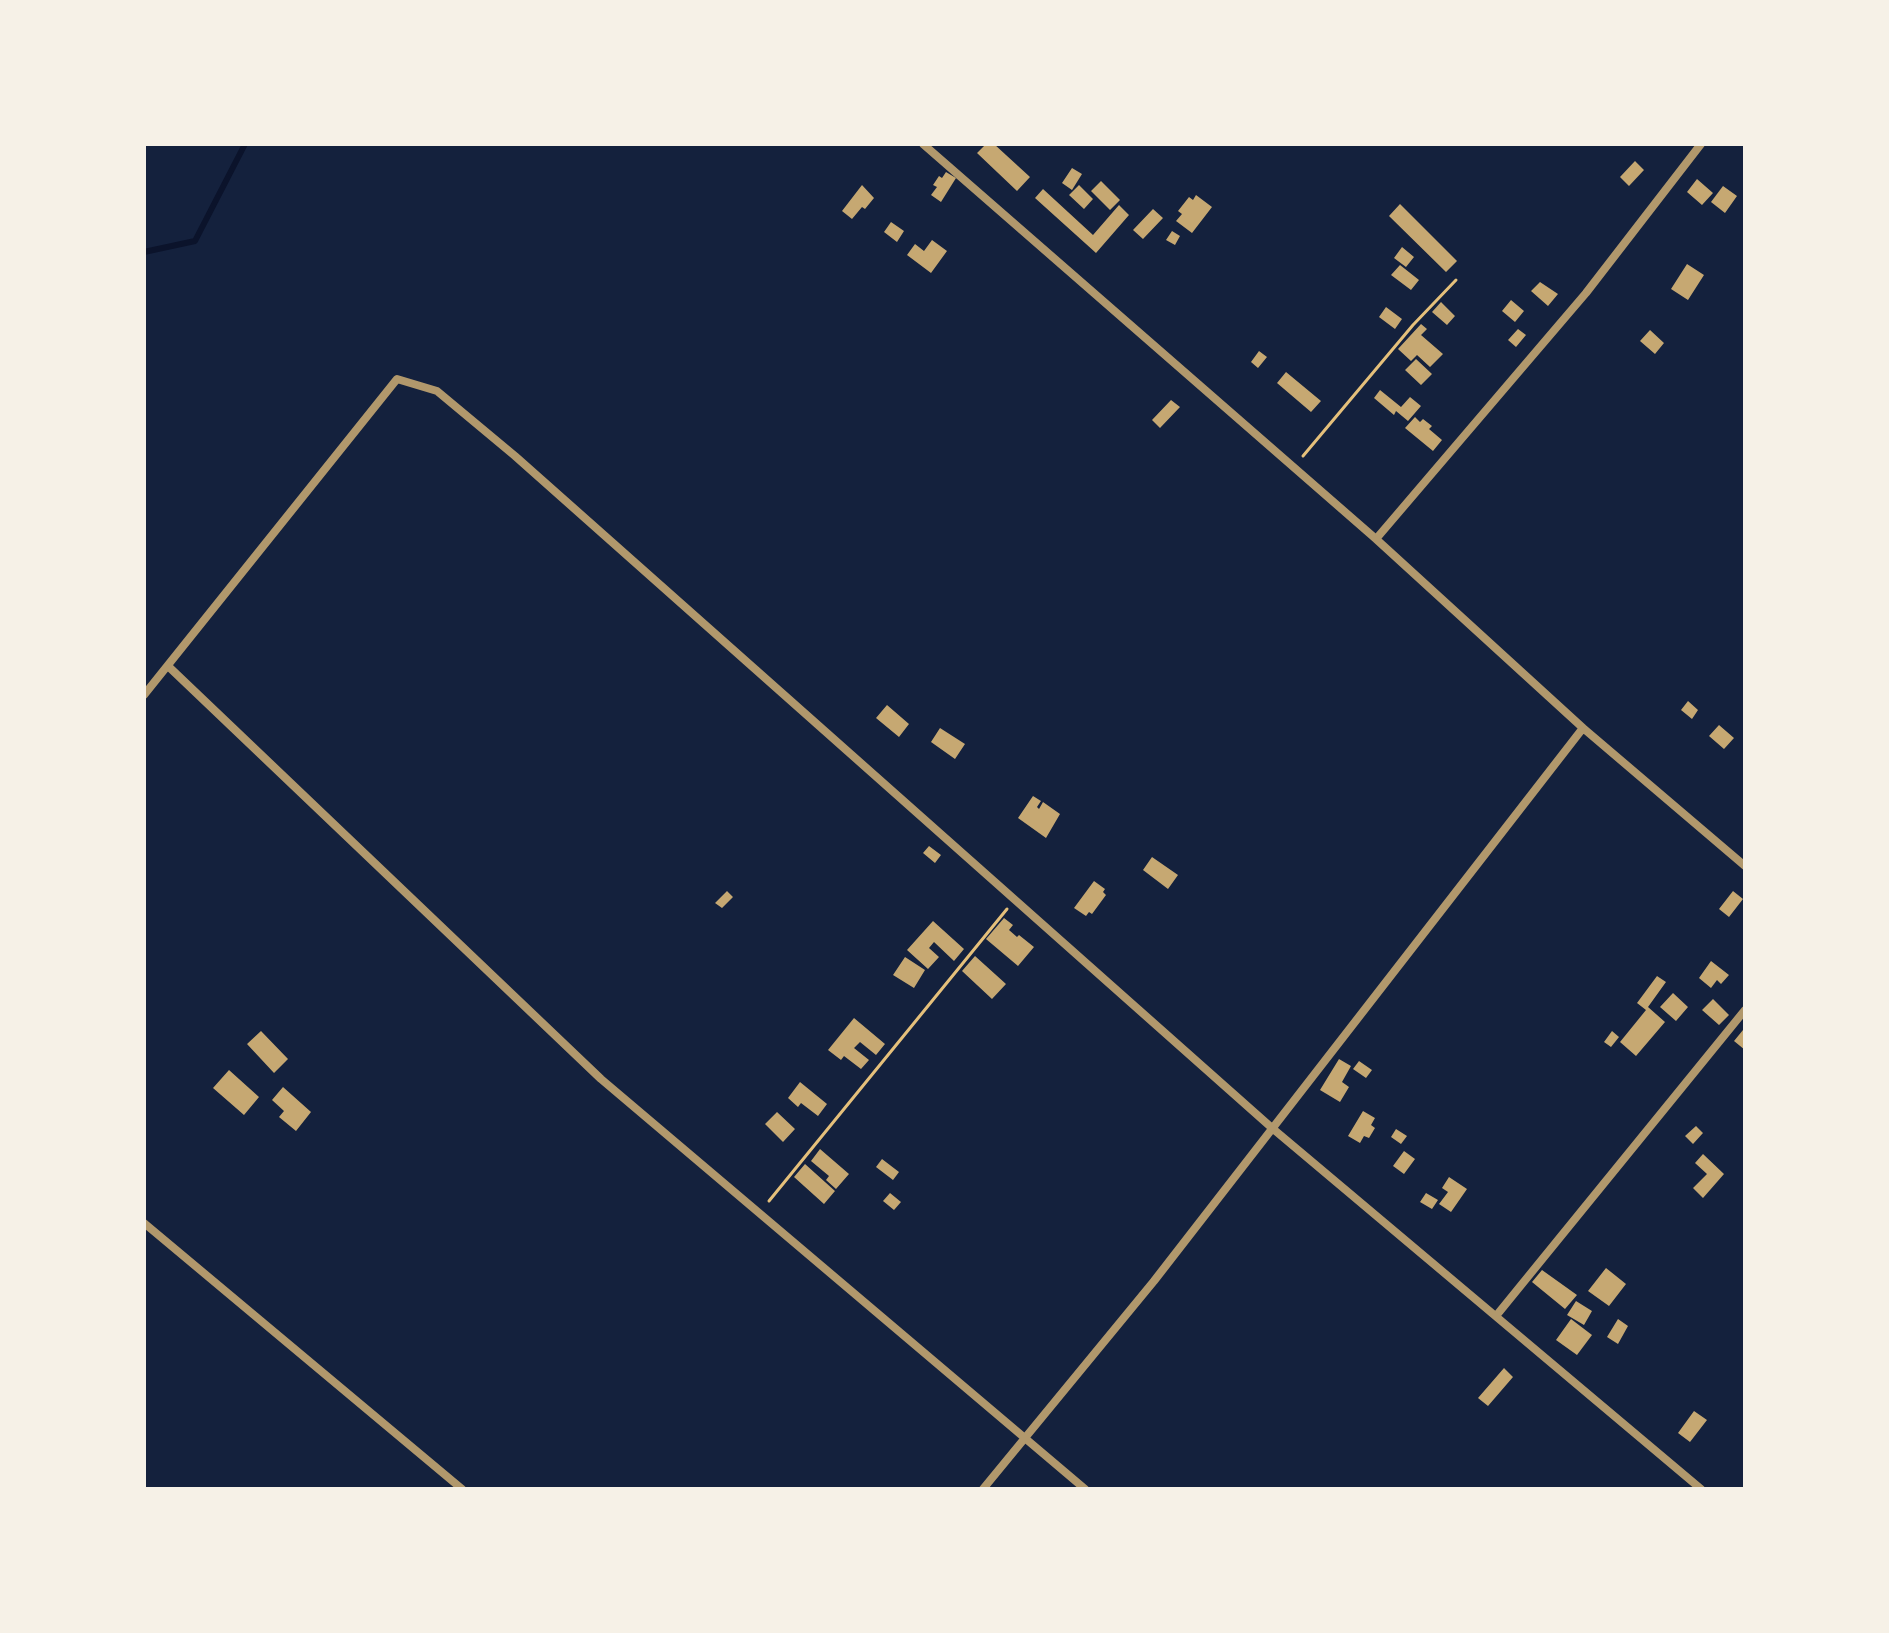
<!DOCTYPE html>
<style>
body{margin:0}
#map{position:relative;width:1889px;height:1633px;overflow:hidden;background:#14213d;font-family:"IBM Plex Sans",sans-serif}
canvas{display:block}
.frame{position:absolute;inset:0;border:146px solid #f6f1e7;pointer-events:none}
</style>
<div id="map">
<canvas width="1889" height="1633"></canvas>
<div class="frame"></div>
</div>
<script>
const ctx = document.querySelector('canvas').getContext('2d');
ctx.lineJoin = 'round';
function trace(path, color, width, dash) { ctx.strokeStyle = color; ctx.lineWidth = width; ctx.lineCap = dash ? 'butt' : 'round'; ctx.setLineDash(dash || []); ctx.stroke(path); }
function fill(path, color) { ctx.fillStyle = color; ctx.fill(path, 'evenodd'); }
const stream = new Path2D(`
 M 144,252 L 195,241 L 245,144`);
const building = new Path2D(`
 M 986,144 L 994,144 L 1030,177 L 1017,191 L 977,153 Z
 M 1635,161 L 1644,170 L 1629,186 L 1620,177 Z
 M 1072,168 L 1082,174 L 1072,190 L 1062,183 Z
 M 946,172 L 956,178 L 941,202 L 931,195 L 937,187 L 933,185 L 939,176 L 942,178 Z
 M 1697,179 L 1713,193 L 1702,205 L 1687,192 Z
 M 1101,181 L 1120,200 L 1110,210 L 1091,191 Z
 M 862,185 L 874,198 L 865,209 L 862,207 L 852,219 L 842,211 Z
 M 1079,185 L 1093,199 L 1084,209 L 1069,195 Z
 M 1723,186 L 1737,196 L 1725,213 L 1711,202 Z
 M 1043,189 L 1093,235 L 1119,205 L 1129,215 L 1096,253 L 1035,198 Z
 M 1196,195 L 1212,207 L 1192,233 L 1176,221 L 1182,214 L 1178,211 L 1189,197 L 1193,200 Z
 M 1400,204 L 1457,261 L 1446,272 L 1389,216 Z
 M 1153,209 L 1163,218 L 1143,239 L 1133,230 Z
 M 891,222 L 904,231 L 897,242 L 884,232 Z
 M 1172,231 L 1180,236 L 1175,245 L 1166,240 Z
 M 932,240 L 947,251 L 931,273 L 907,255 L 915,244 L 924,251 Z
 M 1402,247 L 1414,257 L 1406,267 L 1394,258 Z
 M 1687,264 L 1704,275 L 1688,300 L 1671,289 Z
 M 1400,265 L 1419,280 L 1411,290 L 1391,275 Z
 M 1540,282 L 1558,294 L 1548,306 L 1531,291 Z
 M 1511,300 L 1524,311 L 1515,322 L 1502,311 Z
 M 1441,302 L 1455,316 L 1447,325 L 1432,312 Z
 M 1386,307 L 1402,319 L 1395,329 L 1379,317 Z
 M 1421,324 L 1427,329 L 1421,335 L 1443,354 L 1430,367 L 1417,355 L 1411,361 L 1398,349 Z
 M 1518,329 L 1526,335 L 1516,347 L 1508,340 Z
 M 1650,330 L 1664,343 L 1655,354 L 1640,341 Z
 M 1259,351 L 1267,357 L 1258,368 L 1251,362 Z
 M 1416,359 L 1432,374 L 1421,385 L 1405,370 Z
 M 1286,372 L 1321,401 L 1311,412 L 1277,383 Z
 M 1380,390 L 1401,407 L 1410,397 L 1421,406 L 1408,421 L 1396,411 L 1394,415 L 1374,398 Z
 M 1171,400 L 1180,407 L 1160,428 L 1152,420 Z
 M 1415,417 L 1420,422 L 1423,419 L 1432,426 L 1429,429 L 1442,440 L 1433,451 L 1405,428 Z
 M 1688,701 L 1698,710 L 1692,719 L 1681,710 Z
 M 887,705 L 909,724 L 899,737 L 876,718 Z
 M 1719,725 L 1734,738 L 1724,749 L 1709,736 Z
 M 940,728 L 965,744 L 955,759 L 931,742 Z
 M 1033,796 L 1041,801 L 1037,807 L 1039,809 L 1043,802 L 1060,814 L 1046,838 L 1018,818 Z
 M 929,846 L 941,855 L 935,863 L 923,853 Z
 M 1152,857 L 1178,875 L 1168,889 L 1143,870 Z
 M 1094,881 L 1105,889 L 1103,892 L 1106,895 L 1092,914 L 1089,912 L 1086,916 L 1074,908 Z
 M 727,891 L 733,897 L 722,908 L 715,903 Z
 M 1733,891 L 1743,899 L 1729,917 L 1719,909 Z
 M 1004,918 L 1013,925 L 1009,930 L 1017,937 L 1019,935 L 1034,947 L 1018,966 L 986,939 Z
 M 933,921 L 964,949 L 954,961 L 934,942 L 929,948 L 939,957 L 928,969 L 907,950 Z
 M 975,956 L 1006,984 L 992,999 L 962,971 Z
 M 905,957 L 925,970 L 914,988 L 893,975 Z
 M 1711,961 L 1729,975 L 1721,984 L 1717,980 L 1711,988 L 1699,978 Z
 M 1657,976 L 1666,982 L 1648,1007 L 1665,1022 L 1636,1056 L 1620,1042 L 1646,1010 L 1637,1003 Z
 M 1673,993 L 1688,1007 L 1676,1021 L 1660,1007 Z
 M 1713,999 L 1729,1015 L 1719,1025 L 1702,1010 Z
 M 854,1018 L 885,1044 L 876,1055 L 860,1042 L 854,1048 L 869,1060 L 861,1069 L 844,1056 L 841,1060 L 828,1050 Z
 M 1743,1030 L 1745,1032 L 1745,1050 L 1734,1041 Z
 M 261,1031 L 288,1059 L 274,1073 L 247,1044 Z
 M 1612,1031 L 1619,1037 L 1611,1047 L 1604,1042 Z
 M 1339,1059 L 1351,1066 L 1342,1082 L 1349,1087 L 1340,1102 L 1320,1090 Z
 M 1359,1061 L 1372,1070 L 1366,1078 L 1353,1069 Z
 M 229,1070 L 259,1097 L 244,1115 L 213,1088 Z
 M 800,1082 L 827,1104 L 818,1116 L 801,1103 L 798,1107 L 788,1098 Z
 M 283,1087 L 311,1112 L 296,1131 L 279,1117 L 284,1111 L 272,1100 Z
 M 1363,1111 L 1375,1118 L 1371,1125 L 1375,1128 L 1369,1138 L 1364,1136 L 1360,1143 L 1348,1136 Z
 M 777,1112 L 795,1129 L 783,1142 L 765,1124 Z
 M 1696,1126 L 1703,1133 L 1693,1144 L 1685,1136 Z
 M 1396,1129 L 1407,1136 L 1401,1144 L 1391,1137 Z
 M 820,1149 L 849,1174 L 836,1189 L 826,1180 L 829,1176 L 811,1161 Z
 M 1404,1151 L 1415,1159 L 1404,1174 L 1393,1166 Z
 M 1703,1154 L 1724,1174 L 1703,1198 L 1693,1188 L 1707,1174 L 1695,1163 Z
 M 882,1159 L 899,1172 L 893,1180 L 876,1167 Z
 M 805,1164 L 835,1191 L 824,1204 L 794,1177 Z
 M 1449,1177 L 1467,1189 L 1451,1212 L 1439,1204 L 1448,1192 L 1442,1188 Z
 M 890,1193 L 901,1202 L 894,1210 L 883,1201 Z
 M 1426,1193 L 1438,1200 L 1432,1209 L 1420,1202 Z
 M 1606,1268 L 1626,1284 L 1609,1306 L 1588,1291 Z
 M 1542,1270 L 1577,1295 L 1565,1309 L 1532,1282 Z
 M 1576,1301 L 1592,1311 L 1584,1325 L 1567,1315 Z
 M 1571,1319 L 1592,1335 L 1577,1355 L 1556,1340 Z
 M 1618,1319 L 1628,1326 L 1618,1344 L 1607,1337 Z
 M 1504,1368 L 1513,1377 L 1488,1406 L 1478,1398 Z
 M 1694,1411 L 1707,1420 L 1690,1442 L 1678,1433 Z`);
const path = new Path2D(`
 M 1303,456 L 1413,325 L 1456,280
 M 769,1201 L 1007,909`);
const minor = new Path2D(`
 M 923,144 L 1376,539 L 1583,728 L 1154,1281 L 983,1489
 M 1376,539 L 1586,293 L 1701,144
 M 168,666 L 601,1079 L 1085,1489
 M 144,695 L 397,379 L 437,391 L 515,456 L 1272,1128 L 1701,1489
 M 1583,728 L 1745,866
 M 144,1223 L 462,1489
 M 1496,1316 L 1745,1010`);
trace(stream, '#0b132b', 6);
fill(building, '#c6a872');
trace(path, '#e5c07b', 3);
trace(minor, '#b1986c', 8);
</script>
